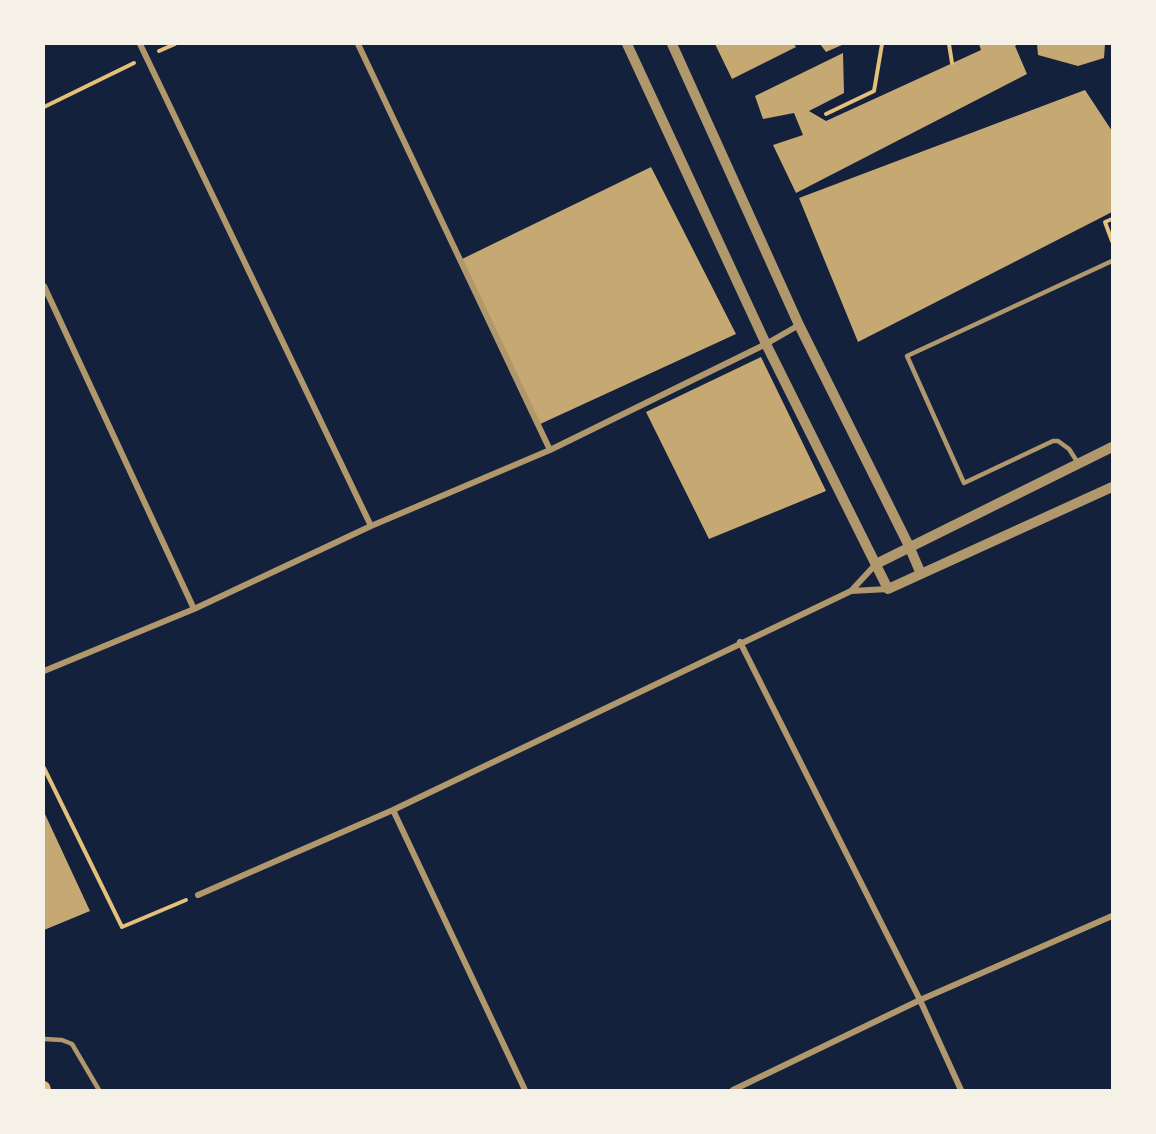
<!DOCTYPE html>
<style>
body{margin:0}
#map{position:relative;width:1156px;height:1134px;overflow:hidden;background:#14213d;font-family:Quicksand,sans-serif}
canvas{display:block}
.frame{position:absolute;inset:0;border:45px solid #f6f1e7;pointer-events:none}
</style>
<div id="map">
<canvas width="1156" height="1134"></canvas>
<div class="frame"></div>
</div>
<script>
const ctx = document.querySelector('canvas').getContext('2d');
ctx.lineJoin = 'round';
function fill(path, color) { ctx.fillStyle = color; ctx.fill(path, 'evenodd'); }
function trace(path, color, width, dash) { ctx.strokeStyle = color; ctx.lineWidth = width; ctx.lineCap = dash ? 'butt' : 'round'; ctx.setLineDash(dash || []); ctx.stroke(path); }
const building = new Path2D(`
 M 715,44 L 794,44 L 796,47 L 732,79 Z
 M 820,44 L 844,44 L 826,52 Z
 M 979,44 L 1018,44 L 1015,46 L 1027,74 L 796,193 L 773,145 L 803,135 L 794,113 L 763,119 L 755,96 L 843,53 L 844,93 L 809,111 L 826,121 L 981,50 Z
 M 1037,44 L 1105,44 L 1104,58 L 1078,66 L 1038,55 Z
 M 1085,90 L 1112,131 L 1112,212 L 858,342 L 799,198 Z
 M 651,167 L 736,334 L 538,425 L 460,260 Z
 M 761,357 L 826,491 L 709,539 L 646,412 Z
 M 44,812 L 90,911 L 44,930 Z`);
const path = new Path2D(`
 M 949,44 L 952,63
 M 159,51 L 175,44
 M 44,107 L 134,63
 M 826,114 L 874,91 L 882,44
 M 1112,219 L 1105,222 L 1112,241
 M 44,768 L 122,927 L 186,900`);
const service = new Path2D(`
 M 1078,463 L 1069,449 L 1058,441 L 1053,441 L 964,483 L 907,356 L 1112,261
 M 44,1039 L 62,1040 L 72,1044 L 99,1090`);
const minor = new Path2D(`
 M 140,44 L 371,526
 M 358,44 L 550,450
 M 44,286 L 194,609
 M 851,591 L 888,589
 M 740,642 L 920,1000 L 961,1090
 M 44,671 L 194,609 L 371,526 L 550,450 L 766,344 L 799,325
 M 393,810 L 525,1090
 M 198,895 L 393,810 L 851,591 L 876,564
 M 733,1090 L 920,1000 L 1112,916`);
const tertiary = new Path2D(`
 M 627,44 L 766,344 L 888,589 L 1112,487
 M 672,44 L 799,325 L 909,546 L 921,574
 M 876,564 L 1112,447`);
const secondary = new Path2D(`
 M 44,1087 L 45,1090`);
fill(building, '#c6a872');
trace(path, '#e5c07b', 4);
trace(service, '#b1986c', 4.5);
trace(minor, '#b1986c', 6);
trace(tertiary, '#b1986c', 10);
trace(secondary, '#e5c07b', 12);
</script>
